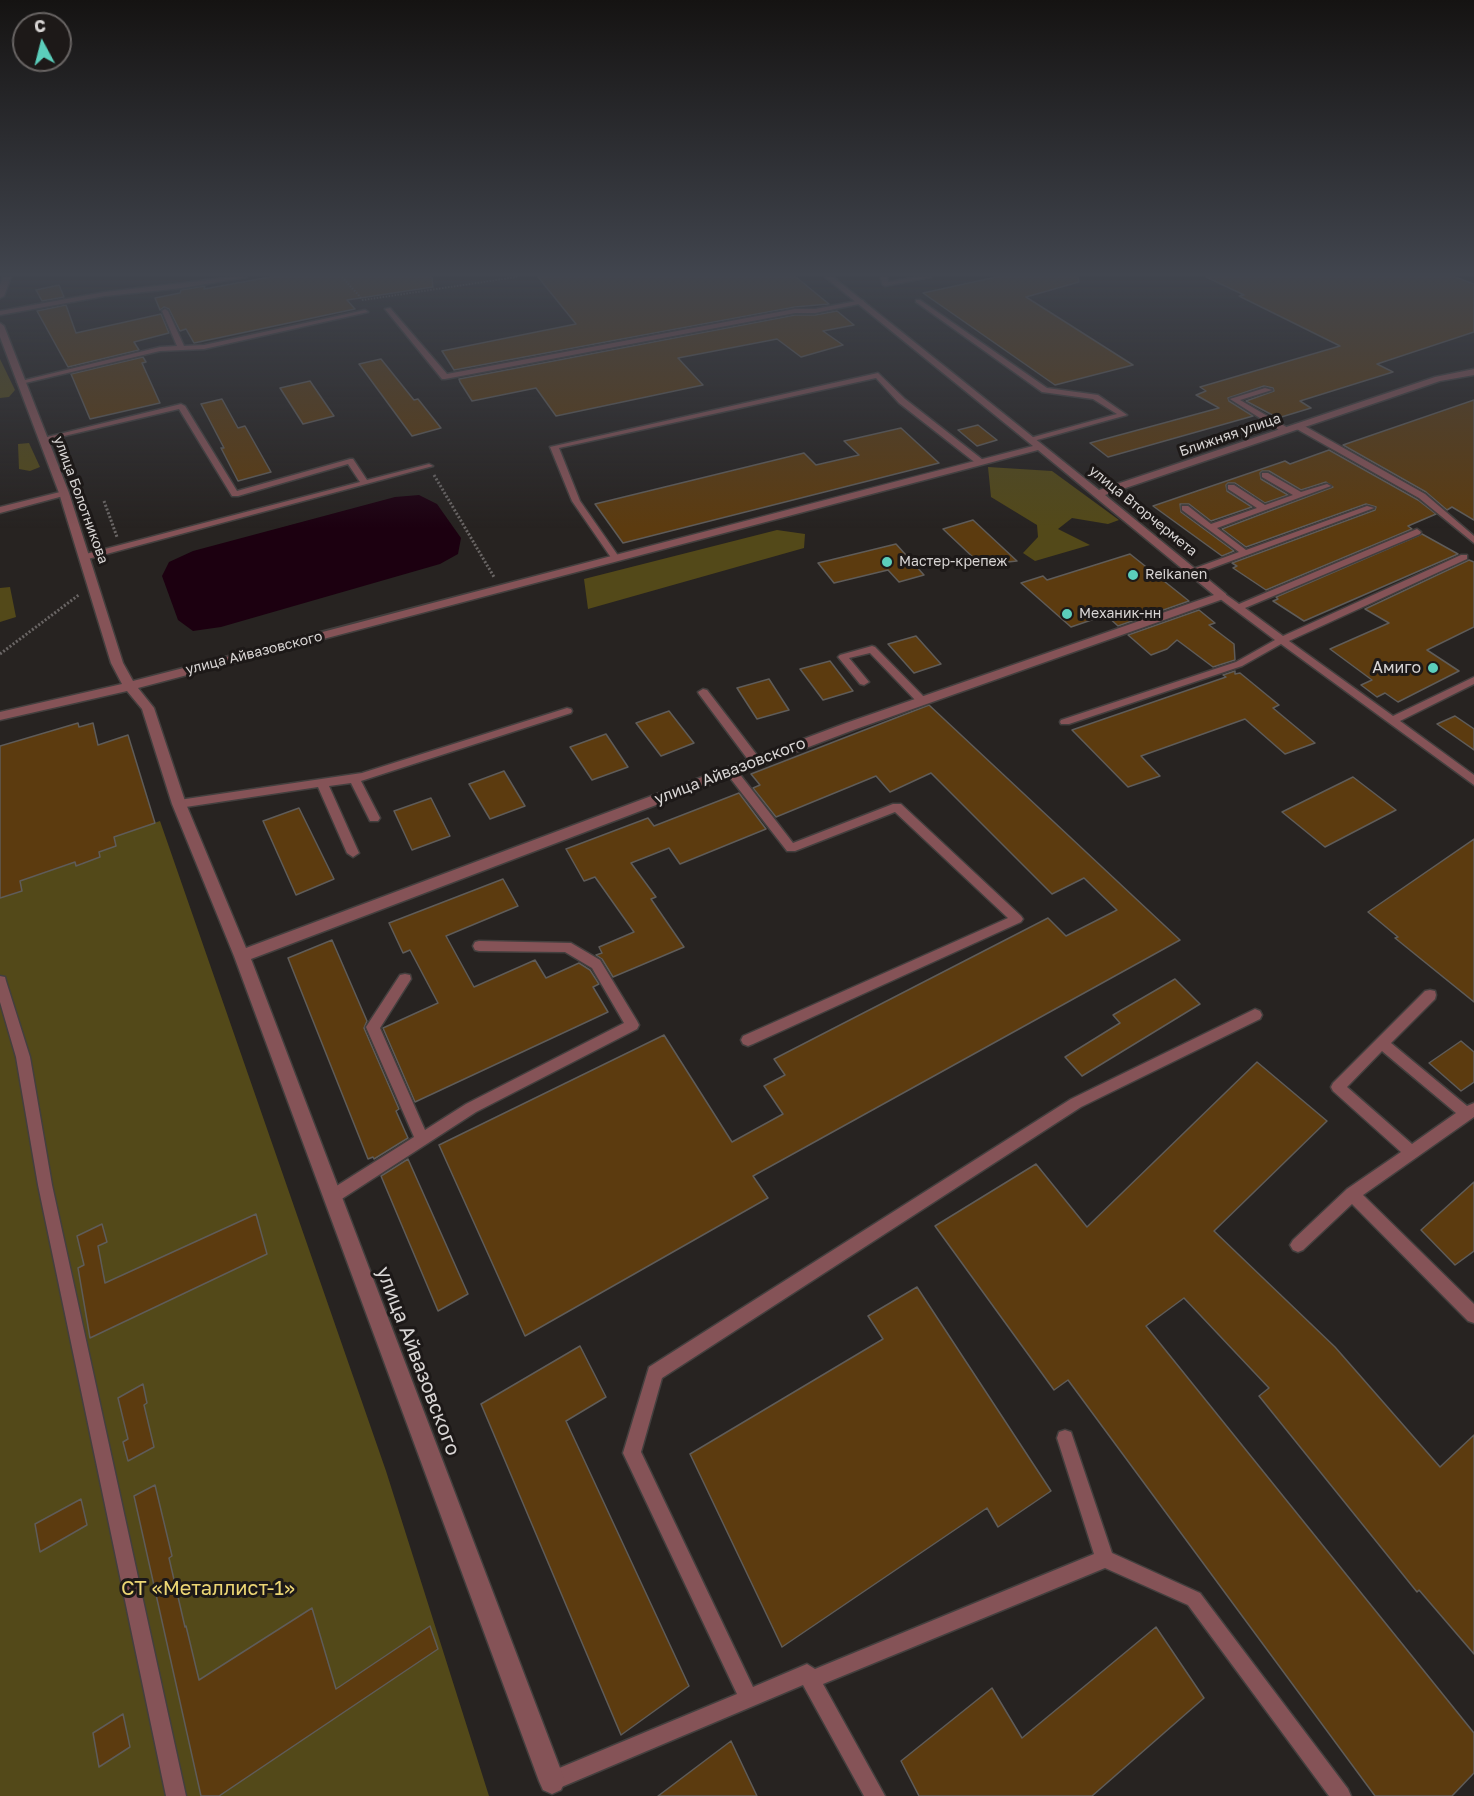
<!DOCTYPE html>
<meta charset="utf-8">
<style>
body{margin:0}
#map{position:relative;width:1474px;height:1796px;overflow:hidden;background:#272321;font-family:"Golos Text",sans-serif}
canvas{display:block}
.north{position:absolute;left:12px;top:12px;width:60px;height:60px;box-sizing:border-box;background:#1d1918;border:2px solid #686463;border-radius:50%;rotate:353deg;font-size:16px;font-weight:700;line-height:24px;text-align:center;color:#d8d5d4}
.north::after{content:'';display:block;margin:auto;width:21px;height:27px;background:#5bcebb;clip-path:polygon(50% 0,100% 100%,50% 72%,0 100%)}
</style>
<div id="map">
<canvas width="1474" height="1796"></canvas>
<div class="north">С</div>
</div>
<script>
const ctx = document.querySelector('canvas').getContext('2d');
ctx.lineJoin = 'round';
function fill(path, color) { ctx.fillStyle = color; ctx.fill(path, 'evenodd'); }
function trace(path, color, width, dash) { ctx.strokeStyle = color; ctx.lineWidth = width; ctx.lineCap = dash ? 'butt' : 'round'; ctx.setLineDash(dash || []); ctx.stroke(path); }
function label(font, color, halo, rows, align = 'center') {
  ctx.font = font + ' "Golos Text",sans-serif'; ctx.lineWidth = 6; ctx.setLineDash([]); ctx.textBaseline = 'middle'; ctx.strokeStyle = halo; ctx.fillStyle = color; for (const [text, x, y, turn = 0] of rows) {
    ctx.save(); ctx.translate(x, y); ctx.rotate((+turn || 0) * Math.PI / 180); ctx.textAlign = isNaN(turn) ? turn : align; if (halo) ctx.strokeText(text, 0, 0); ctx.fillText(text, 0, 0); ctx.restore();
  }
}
const green = new Path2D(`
 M 0,359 L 15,390 L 9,397 L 0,398 Z
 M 29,443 L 40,467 L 30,471 L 19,469 L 18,444 Z
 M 988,467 L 1052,471 L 1119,520 L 1108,524 L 1072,518 L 1058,529 L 1090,545 L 1035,561 L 1023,553 L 1038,537 L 1037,525 L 991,497 Z
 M 777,530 L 805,534 L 804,548 L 588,609 L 584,579 Z
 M 10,587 L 16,617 L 0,622 L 0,588 Z
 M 160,821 L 386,1471 L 489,1796 L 0,1796 L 0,867 L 41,874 L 75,862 L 77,866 L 100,857 L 99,852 L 116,846 L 113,837 Z`);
const water = new Path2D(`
 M 419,495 L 437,504 L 461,538 L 458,554 L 440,564 L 221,627 L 193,631 L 178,620 L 162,576 L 169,562 L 193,551 L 395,497 Z`);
const building = new Path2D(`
 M 270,277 L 432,277 L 433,287 L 347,300 L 355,309 L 194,343 L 186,329 L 180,331 L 169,309 L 164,307 L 160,310 L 155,298 L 180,293 L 181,290 L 205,286 L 204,289 Z
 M 538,277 L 796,277 L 829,304 L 795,307 L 454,370 L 442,351 L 576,324 Z
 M 996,277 L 1078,277 L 1079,282 L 1026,297 L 1133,365 L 1055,385 L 923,293 Z
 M 1206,277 L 1455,277 L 1474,284 L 1474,332 L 1377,364 L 1393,372 L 1300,401 L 1311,408 L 1278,418 L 1246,401 L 1274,391 L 1273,388 L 1264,386 L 1228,398 L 1229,401 L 1253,416 L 1108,457 L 1090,443 L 1219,408 L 1196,395 L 1206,391 L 1200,387 L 1340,346 L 1239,296 L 1244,295 Z
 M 59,285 L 64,297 L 42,301 L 36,290 Z
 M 66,305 L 76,333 L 161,314 L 169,333 L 134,342 L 139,350 L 68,367 L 37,311 Z
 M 837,311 L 854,325 L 823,331 L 843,345 L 801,357 L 777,339 L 678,358 L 703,385 L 556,416 L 536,388 L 472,401 L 460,382 L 459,379 L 795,315 L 815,315 Z
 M 143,357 L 146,362 L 142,363 L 160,403 L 90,419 L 71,374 Z
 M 381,359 L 414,400 L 418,399 L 441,428 L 412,436 L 359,364 Z
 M 310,381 L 334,416 L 303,424 L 280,388 Z
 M 222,399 L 238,428 L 245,426 L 271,472 L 238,481 L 221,448 L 224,448 L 201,404 Z
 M 1474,400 L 1474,520 L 1452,507 L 1447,510 L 1426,492 L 1343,445 Z
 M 978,425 L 997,440 L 977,446 L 958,430 Z
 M 901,428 L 939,463 L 623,543 L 595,504 L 804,453 L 816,465 L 859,455 L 844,441 Z
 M 1329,450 L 1418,500 L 1436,514 L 1408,526 L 1412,529 L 1266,590 L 1233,568 L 1237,566 L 1232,563 L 1375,510 L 1376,507 L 1366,504 L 1246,547 L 1222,529 L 1333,487 L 1326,482 L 1301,490 L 1269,471 L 1262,471 L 1260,473 L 1261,479 L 1288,495 L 1265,503 L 1235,483 L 1228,483 L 1226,485 L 1227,491 L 1252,507 L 1211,521 L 1189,504 L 1180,504 L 1181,512 L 1234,551 L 1222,556 L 1153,506 L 1285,461 L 1290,464 Z
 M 973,520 L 1017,561 L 988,564 L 977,561 L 943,529 Z
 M 1422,534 L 1458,554 L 1304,621 L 1273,601 L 1278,599 L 1276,597 Z
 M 896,544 L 924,575 L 899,582 L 888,570 L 834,583 L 818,563 Z
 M 1130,554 L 1189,601 L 1118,626 L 1106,615 L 1071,627 L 1021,583 L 1043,576 L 1047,580 Z
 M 1469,560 L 1474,562 L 1474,627 L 1427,650 L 1459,671 L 1398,702 L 1385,693 L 1377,697 L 1361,685 L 1372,680 L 1330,649 L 1389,623 L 1365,609 Z
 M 1199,610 L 1215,623 L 1209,625 L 1234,644 L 1235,660 L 1213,667 L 1177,640 L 1167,649 L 1151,655 L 1128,635 Z
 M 916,636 L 941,664 L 914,673 L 888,644 Z
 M 830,661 L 853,691 L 823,700 L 800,669 Z
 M 1235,671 L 1235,674 L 1240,673 L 1279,705 L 1273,708 L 1315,743 L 1285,754 L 1245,719 L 1141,756 L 1160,776 L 1128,787 L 1072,730 L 1226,677 L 1223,675 Z
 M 769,679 L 789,710 L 757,719 L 737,688 Z
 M 929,705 L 1180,940 L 753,1176 L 768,1198 L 525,1336 L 439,1145 L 664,1035 L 732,1142 L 783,1114 L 764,1086 L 785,1075 L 774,1059 L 1048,918 L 1066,936 L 1117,910 L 1084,878 L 1052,894 L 931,773 L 890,792 L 876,776 L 776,817 L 753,788 L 760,785 L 751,774 Z
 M 669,711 L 694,743 L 661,756 L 636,723 Z
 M 1455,716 L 1474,729 L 1474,750 L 1437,724 Z
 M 78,723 L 79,727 L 93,723 L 98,745 L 128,735 L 155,823 L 114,837 L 116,846 L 99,852 L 100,857 L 76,866 L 75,862 L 20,881 L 22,891 L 0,898 L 0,746 Z
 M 606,734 L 628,767 L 592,780 L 570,747 Z
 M 504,771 L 525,806 L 490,819 L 469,784 Z
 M 1353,777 L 1396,810 L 1325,847 L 1282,812 Z
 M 739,793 L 766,829 L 680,864 L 669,848 L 631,863 L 656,897 L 651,899 L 684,947 L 613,977 L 602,959 L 596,955 L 602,953 L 599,947 L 634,932 L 595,877 L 584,881 L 566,849 L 648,818 L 654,826 Z
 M 431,798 L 450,836 L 412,850 L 394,811 Z
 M 299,808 L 334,879 L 296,895 L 263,821 Z
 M 1474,839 L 1474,1002 L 1395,938 L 1398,937 L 1368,912 Z
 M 503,879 L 518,906 L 446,936 L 474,987 L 535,960 L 546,978 L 579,963 L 590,970 L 599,984 L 593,987 L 608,1012 L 415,1102 L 383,1028 L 438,1003 L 410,950 L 403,953 L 389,923 Z
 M 332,940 L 367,1021 L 364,1028 L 399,1109 L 396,1111 L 408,1138 L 374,1159 L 373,1157 L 368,1159 L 288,958 Z
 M 1175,979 L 1200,1004 L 1082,1076 L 1065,1057 L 1120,1023 L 1113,1015 Z
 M 1461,1041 L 1474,1052 L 1474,1082 L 1461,1091 L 1429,1063 Z
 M 1257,1062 L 1327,1121 L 1214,1231 L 1335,1347 L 1440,1467 L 1474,1435 L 1474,1654 L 1419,1590 L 1417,1592 L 1259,1396 L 1269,1388 L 1184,1298 L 1146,1326 L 1474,1733 L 1474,1773 L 1452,1796 L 1375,1796 L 1068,1380 L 1054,1390 L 935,1226 L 1036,1164 L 1087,1227 Z
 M 408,1159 L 468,1294 L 438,1311 L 381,1176 Z
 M 1474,1182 L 1474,1251 L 1455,1265 L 1421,1230 Z
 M 256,1214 L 267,1254 L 90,1338 L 78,1268 L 84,1265 L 77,1236 L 102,1224 L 107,1242 L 98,1246 L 105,1283 Z
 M 917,1287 L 1051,1491 L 998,1527 L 987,1508 L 782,1647 L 690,1454 L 883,1339 L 868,1316 Z
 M 580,1346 L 606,1397 L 566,1421 L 689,1686 L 621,1735 L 481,1404 Z
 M 143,1384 L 147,1403 L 144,1405 L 154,1447 L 128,1461 L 123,1442 L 128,1439 L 118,1398 Z
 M 155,1485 L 172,1556 L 169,1558 L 185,1627 L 186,1626 L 199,1680 L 312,1608 L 336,1689 L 430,1626 L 438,1649 L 219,1796 L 201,1796 L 134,1496 Z
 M 81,1499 L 87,1525 L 40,1552 L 35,1524 Z
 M 1156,1627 L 1204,1698 L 1092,1796 L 919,1796 L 901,1761 L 992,1688 L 1022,1738 Z
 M 123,1714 L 130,1747 L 99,1767 L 93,1733 Z
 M 731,1741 L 757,1796 L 658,1796 Z`);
const pathFar1 = new Path2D(`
 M 342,277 L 363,300 L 517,277`);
const path = new Path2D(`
 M 434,475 L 494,577
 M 104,501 L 117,537
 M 0,654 L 80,594`);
const service = new Path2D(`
 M 234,277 L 247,277 L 182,288 L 105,296 L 0,315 L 0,311 L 105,292 Z
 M 881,277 L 887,277 L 888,282 L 919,277 L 931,277 L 885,286 L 882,284 Z
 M 862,300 L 864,301 L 864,303 L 815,313 L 795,313 L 445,379 L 442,379 L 385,309 L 390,308 L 447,374 L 795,309 L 815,309 Z
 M 916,300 L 920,300 L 1047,388 L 1098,395 L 1127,415 L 1030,442 L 1030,438 L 1117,414 L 1093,399 L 1042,392 L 916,302 Z
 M 165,309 L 168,311 L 184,346 L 204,345 L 365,310 L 368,312 L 204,349 L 160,351 L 21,384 L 17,382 L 160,347 L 177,346 L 162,311 Z
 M 878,373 L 905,399 L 983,460 L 983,464 L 977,464 L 899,403 L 876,378 L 559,448 L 580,501 L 619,557 L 615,560 L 612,559 L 572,501 L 550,447 Z
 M 1265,388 L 1272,390 L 1240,400 L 1288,428 L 1288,432 L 1282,432 L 1230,399 Z
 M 181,404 L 185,406 L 237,491 L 350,459 L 353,459 L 367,480 L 429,464 L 433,466 L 88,559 L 82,559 L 82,555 L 360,482 L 348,464 L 238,496 L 232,496 L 179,409 L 43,441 L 39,439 Z
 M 1295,424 L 1301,424 L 1425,494 L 1474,536 L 1474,543 L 1419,498 L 1295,428 Z
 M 1262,473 L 1268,473 L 1301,492 L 1327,484 L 1331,486 L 1217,528 L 1246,550 L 1367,506 L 1374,508 L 1196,574 L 1190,574 L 1190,570 L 1239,552 L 1182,510 L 1182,506 L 1188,506 L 1211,524 L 1257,508 L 1228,489 L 1228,485 L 1234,485 L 1265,505 L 1293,495 L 1262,477 Z
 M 64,491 L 68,493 L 67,495 L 0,513 L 0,507 Z
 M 1417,529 L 1421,532 L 1420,534 L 1245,608 L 1283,636 L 1461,555 L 1467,555 L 1467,559 L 1289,641 L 1393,716 L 1474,677 L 1474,684 L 1400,721 L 1474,775 L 1474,785 L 1281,644 L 1242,666 L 1069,724 L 1061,724 L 1060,722 L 1061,720 L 1236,662 L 1275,640 L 1219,598 L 1219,594 L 1225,594 L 1239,604 Z
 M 872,646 L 875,647 L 926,699 L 926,703 L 918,703 L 870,653 L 849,658 L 869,682 L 864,685 L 860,684 L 838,657 L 840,655 Z
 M 703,689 L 707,690 L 760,759 L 761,762 L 760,765 L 752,765 L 699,694 L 698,692 Z
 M 567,708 L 571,709 L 572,711 L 571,713 L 361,781 L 380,818 L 378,821 L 370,821 L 351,783 L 329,786 L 359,853 L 353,857 L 347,853 L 318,787 L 179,808 L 173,804 L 179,800 L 362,773 Z
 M 731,767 L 735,768 L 793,843 L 893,804 L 901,804 L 1021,916 L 1023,919 L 1021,922 L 753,1044 L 748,1046 L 743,1044 L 741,1040 L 743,1036 L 1008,918 L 895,812 L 795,851 L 787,851 L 727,774 L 726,771 L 727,768 Z
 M 479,941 L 571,943 L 600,960 L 637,1021 L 639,1025 L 637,1029 L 476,1112 L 337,1202 L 332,1204 L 327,1202 L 325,1197 L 327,1192 L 414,1137 L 366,1027 L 400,975 L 405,974 L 410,975 L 411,979 L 380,1028 L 425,1130 L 466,1104 L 624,1023 L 592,968 L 565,952 L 479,951 L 475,950 L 473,946 L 475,942 Z
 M 0,976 L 5,977 L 6,981 L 30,1057 L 52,1185 L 186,1796 L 166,1796 L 38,1185 L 16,1057 L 0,1002 Z
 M 1430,990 L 1435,991 L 1436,995 L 1435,999 L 1391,1043 L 1467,1106 L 1474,1103 L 1474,1117 L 1363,1195 L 1474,1304 L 1474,1323 L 1468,1321 L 1352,1204 L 1303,1250 L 1298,1252 L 1293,1250 L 1290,1245 L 1293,1240 L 1347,1189 L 1401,1152 L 1333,1091 L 1331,1087 L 1333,1083 L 1425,991 ZM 1382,1051 L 1456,1113 L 1412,1144 L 1347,1087 Z
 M 1255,1009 L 1260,1011 L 1262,1015 L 1260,1019 L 1081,1107 L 662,1378 L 641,1452 L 753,1687 L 807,1664 L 815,1669 L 1094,1554 L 1057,1438 L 1059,1432 L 1065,1430 L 1071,1432 L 1112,1553 L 1200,1593 L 1348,1789 L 1351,1796 L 1329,1796 L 1188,1605 L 1105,1568 L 823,1684 L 885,1796 L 864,1796 L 803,1685 L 552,1791 L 545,1788 L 542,1781 L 545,1774 L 737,1694 L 623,1453 L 649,1367 L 1071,1099 Z`);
const minor = new Path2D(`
 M 3,277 L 11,277 L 4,296 L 0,298 L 0,285 Z
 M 825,277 L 833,277 L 1099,490 L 1435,377 L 1474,369 L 1474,375 L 1440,381 L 1105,495 L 1226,594 L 1226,598 L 856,729 L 251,959 L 565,1781 L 561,1790 L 552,1794 L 543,1790 L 539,1781 L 234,956 L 172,804 L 142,709 L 127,691 L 0,720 L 0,712 L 122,684 L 111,663 L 59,493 L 0,337 L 0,323 L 4,326 L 69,493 L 123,663 L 133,681 C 433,604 733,523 1033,446 ZM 1038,450 L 1214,595 L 846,723 L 246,948 L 186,804 L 154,708 L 138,688 Z`);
const markers = [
 [887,562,6,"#5bcebb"],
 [1133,575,6,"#5bcebb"],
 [1067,614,6,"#5bcebb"],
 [1433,668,6,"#5bcebb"]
];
const farStreetnames = [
 ["Ближняя улица",1230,435,-19],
 ["улица Болотникова",81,500,70],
 ["улица Вторчермета",1143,511,39],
 ["улица Айвазовского",254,653,-14]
];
const farPoinames = [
 ["Мастер-крепеж",899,562],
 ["Reikanen",1145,575],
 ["Механик-нн",1079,614]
];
const poiNames = [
 ["Амиго",1421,668]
];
const streetNames = [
 ["улица Айвазовского",730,771,-21]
];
const nearStreetnames = [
 ["улица Айвазовского",418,1361,69]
];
const nearParknames = [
 ["СТ «Металлист-1»",208,1589]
];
fill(green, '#534919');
fill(water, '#1c0010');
fill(building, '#5c3b0f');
trace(building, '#5f5c59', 1.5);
trace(service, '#433f3e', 3);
trace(minor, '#433f3e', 3);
trace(pathFar1, '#6a6665', 2, [1.5, 1.5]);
trace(path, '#6a6665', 3, [2, 2]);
fill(service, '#855357');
fill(minor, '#855357');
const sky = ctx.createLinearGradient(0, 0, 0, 528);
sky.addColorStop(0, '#151312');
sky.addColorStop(0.52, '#41454e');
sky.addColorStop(1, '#41454e00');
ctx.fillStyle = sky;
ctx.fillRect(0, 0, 1474, 528);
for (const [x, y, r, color] of markers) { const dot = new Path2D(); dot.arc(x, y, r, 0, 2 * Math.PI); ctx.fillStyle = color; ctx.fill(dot); trace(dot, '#1d1918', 2); }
label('14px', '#d8d5d4', '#1d1918', farStreetnames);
label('14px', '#d8d5d4', '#1d1918', farPoinames, 'left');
label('16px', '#d8d5d4', '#1d1918', poiNames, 'right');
label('16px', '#d8d5d4', '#1d1918', streetNames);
label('20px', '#d8d5d4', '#1d1918', nearStreetnames);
label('20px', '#ecd674', '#1d1918', nearParknames);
</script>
